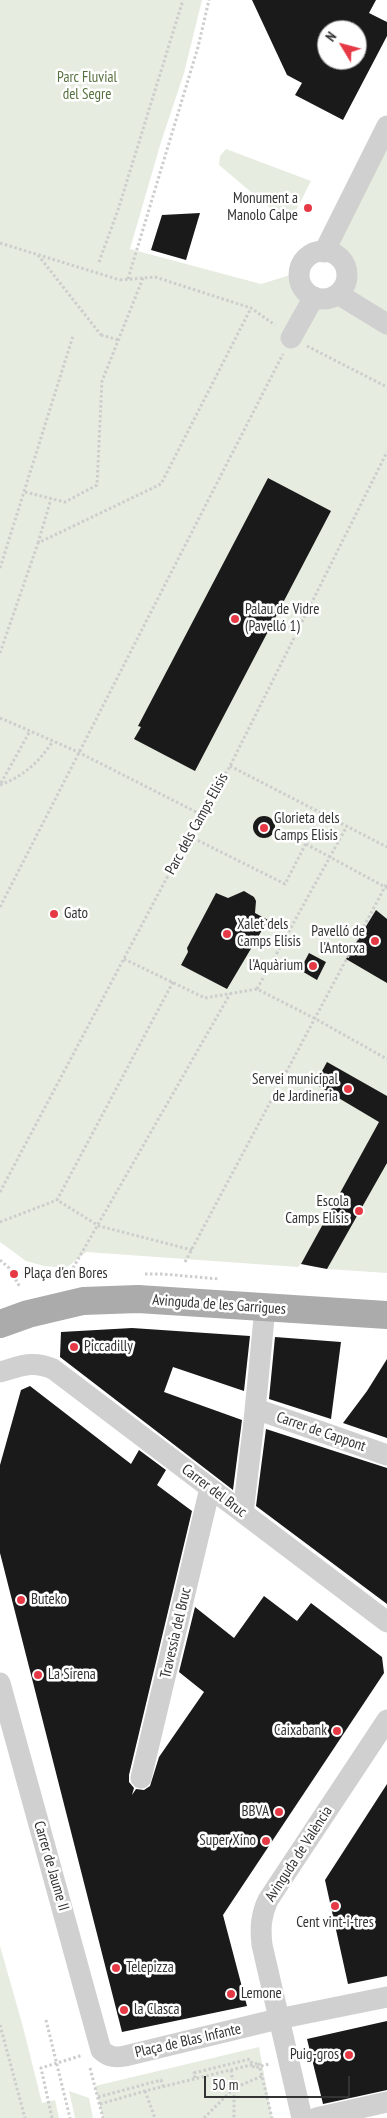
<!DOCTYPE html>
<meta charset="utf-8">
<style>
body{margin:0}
#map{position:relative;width:387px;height:2118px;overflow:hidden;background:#fff;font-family:"PT Sans Narrow",sans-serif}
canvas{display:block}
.north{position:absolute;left:317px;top:20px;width:50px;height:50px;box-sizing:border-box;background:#fff;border:1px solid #adadad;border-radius:50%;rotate:307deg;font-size:14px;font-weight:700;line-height:20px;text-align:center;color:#333}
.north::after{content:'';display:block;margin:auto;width:18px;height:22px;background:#e63946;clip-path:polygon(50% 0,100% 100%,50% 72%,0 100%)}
.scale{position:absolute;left:204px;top:2076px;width:146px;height:22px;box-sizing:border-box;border:2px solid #333;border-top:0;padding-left:6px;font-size:15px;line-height:18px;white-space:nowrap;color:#333;-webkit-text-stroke:4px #fff;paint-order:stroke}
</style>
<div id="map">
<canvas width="387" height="2118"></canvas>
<div class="north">N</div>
<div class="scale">50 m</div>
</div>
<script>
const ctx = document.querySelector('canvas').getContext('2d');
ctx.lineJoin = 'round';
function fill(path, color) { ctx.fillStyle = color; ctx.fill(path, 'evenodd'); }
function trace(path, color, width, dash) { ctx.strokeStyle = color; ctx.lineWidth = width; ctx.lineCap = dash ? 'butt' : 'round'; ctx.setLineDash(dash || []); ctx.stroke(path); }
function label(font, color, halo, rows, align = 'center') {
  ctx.font = font + ' "PT Sans Narrow",sans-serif'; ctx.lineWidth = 5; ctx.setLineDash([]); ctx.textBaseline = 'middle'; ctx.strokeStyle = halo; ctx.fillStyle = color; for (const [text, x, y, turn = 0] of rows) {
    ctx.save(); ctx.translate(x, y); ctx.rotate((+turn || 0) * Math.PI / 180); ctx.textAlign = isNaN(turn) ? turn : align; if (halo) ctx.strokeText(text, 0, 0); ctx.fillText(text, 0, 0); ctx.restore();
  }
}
const green = new Path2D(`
 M 0,0 L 202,0 L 184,73 L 161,142 L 130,249 L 261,284 L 300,272 C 301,327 380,283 332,253 L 387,126 L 387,1273 L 327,1269 L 301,1264 L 298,1267 L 86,1252 L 66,1268 L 44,1266 L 26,1261 L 0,1242 Z
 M 226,149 L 311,181 L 289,224 L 219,165 L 220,156 Z
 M 0,1946 L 23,2027 L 42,2103 L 55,2100 L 59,2118 L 0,2118 Z
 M 259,2047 L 272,2118 L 103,2118 L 95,2086 Z
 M 69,2091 L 89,2098 L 93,2118 L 75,2118 Z`);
const building = new Path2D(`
 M 252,0 L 376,0 L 369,13 L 387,22 L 387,36 L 343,120 L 295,95 L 302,83 L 287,75 ZM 327,30 L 357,30 L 357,60 L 327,60 Z
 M 200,213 L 186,260 L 151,250 L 162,215 Z
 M 268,478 L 331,511 L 195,771 L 134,739 L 141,727 L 138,726 Z
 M253 827a11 11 0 1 1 22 0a11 11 0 1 1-22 0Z
 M 244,891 L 254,897 L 256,901 L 255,913 L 268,920 L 227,989 L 181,965 L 188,952 L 187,948 L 216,893 L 228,898 Z
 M 376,910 L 387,919 L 387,983 L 346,959 Z
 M 309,953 L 326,962 L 317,980 L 300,970 Z
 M 327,1062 L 387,1096 L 387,1163 L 327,1269 L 301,1264 L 379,1122 L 315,1084 Z
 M 132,1328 L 250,1336 L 244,1391 L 173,1367 L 164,1392 L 242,1420 L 233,1490 L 60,1357 L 61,1332 Z
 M 275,1337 L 341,1342 L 331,1419 L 269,1399 Z
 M 387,1359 L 387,1438 L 343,1423 L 367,1391 Z
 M 30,1386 L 131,1464 L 139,1450 L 166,1470 L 157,1485 L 192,1511 L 129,1775 L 129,1782 L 134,1788 L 132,1795 L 136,1789 L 144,1790 L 150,1786 L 159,1757 L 204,1692 L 179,1672 L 195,1607 L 234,1638 L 264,1596 L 297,1621 L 311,1603 L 382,1657 L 384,1673 L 223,1915 L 247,2006 L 122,2032 L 0,1553 L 0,1465 L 21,1390 Z
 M 266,1429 L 387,1468 L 387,1604 L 256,1506 Z
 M 387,1784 L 387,1976 L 348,1984 L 325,1880 Z
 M 387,2021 L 387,2090 L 323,2104 L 307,2039 Z`);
const path = new Path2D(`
 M 99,262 L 118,210 L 183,0
 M 128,279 L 198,47 L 209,0
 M 120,280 L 155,277 L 251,308 L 275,325
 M 101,335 L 119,340
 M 307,346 L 387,387
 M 25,492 L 65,502 L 97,485 L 102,381 L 143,278
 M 38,543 L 51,499
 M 0,568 L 73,336
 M 0,653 L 38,543 L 161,484 L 251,308
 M 0,718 L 78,752 L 202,815
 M 230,766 L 387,847
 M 1,783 L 30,731
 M 0,785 C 24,776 39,762 53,741
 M 189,836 L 285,884 L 322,812
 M 306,844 L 387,888
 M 0,907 L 283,354
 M 124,959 L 205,998 L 257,989 L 314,1018 L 387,1059
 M 173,982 L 57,1200 L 99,1226 L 192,1250
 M 257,989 L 347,826
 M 0,1192 L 189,836 L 230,766 L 387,452
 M 0,1222 L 57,1200
 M 0,1260 L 9,1268 L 20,1287
 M 185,1262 L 387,883
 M 73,1268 L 230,994
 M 145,1274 L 163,1274 L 219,1279
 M 46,2020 L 70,2118
 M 0,2025 L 25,2118
 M 90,2068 L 103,2118
 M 260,2068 L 272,2118
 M 231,2070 L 234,2088 L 234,2118
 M 195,2078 L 194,2073 L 250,2059 L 254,2068 L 269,2064
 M 145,2091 L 155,2118
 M 98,2097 L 161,2080 L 163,2086
 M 100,2104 L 145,2091 L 259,2063
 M 52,2118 L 41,2068 L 83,2055
 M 204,2118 L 234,2088 L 262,2076`);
const minor = new Path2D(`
 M299 275a24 24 0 1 1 48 0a24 24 0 1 1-48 0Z
 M 324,252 L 387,126
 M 338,294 L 387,324
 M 291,338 L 314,297
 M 0,1372 C 21,1366 32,1360 53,1369 L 387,1622
 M 256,1409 L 387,1455
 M 243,1513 L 254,1421 L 265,1308
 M 0,1683 L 101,2050 C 109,2057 115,2058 125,2056 L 278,2019 L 387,1997
 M 141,1778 L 210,1488
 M 302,2118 L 262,1945 C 260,1928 261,1915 268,1900 L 387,1720
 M 316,2118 L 387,2102`);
const major = new Path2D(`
 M 0,1324 L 28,1314 L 83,1301 L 138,1299 L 387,1315`);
const pathBridge = new Path2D(`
 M 0,243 L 120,280
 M 38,255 L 101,335
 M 259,2063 L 260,2068`);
const markers = [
 [308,208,5,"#e63946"],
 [235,619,5,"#e63946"],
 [264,828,5,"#e63946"],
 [54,914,5,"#e63946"],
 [227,934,5,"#e63946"],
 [375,941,5,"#e63946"],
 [313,966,5,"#e63946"],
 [348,1089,5,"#e63946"],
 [359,1211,5,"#e63946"],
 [14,1274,5,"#e63946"],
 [74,1347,5,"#e63946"],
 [21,1600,5,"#e63946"],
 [38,1675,5,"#e63946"],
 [337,1731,5,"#e63946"],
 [279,1812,5,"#e63946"],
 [266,1841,5,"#e63946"],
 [335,1906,5,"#e63946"],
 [116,1968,5,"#e63946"],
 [231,1994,5,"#e63946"],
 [124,2010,5,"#e63946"],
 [349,2055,5,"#e63946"]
];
const parkNames = [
 ["Parc Fluvial",87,78],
 ["del Segre",87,95]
];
const poiNames = [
 ["Monument a",298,199,"right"],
 ["Manolo Calpe",298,216,"right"],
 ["Palau de Vidre",245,610],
 ["(Pavelló 1)",245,627],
 ["Glorieta dels",274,819],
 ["Camps Elisis",274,836],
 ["Gato",64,914],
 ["Xalet dels",237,925],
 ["Camps Elisis",237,942],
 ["Pavelló de",365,932,"right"],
 ["l'Antorxa",365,949,"right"],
 ["l'Aquàrium",303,966,"right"],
 ["Servei municipal",338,1080,"right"],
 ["de Jardineria",338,1097,"right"],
 ["Escola",349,1202,"right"],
 ["Camps Elisis",349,1219,"right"],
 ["Plaça d'en Bores",24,1274],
 ["Piccadilly",84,1347],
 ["Buteko",31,1600],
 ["La Sirena",48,1675],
 ["Caixabank",327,1731,"right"],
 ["BBVA",269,1812,"right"],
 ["Super Xino",256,1841,"right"],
 ["Cent vint-i-tres",335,1923,"center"],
 ["Telepizza",126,1968],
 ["Lemone",241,1994],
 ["la Clasca",134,2010],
 ["Puig-gros",339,2055,"right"]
];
const streetNames = [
 ["Parc dels Camps Elisis",197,824,-61],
 ["Avinguda de les Garrigues",219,1305,4],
 ["Carrer de Cappont",321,1432,19],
 ["Carrer del Bruc",214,1491,37],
 ["Travessia del Bruc",176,1633,-77],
 ["Avinguda de València",299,1854,-57],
 ["Carrer de Jaume II",51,1866,74],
 ["Plaça de Blas Infante",188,2041,-13]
];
fill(green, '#e6ecdf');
fill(building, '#1a1a1a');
trace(path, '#cdcdcd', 3, [2.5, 2.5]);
trace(minor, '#d0d0d0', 21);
trace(major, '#ababab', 28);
trace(pathBridge, '#cdcdcd', 3, [2.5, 2.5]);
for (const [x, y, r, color] of markers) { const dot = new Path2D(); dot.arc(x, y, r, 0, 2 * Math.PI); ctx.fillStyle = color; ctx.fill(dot); trace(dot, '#fff', 2); }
label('15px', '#56703f', '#fff', parkNames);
label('15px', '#333', '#fff', poiNames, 'left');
label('15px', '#333', '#fff', streetNames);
</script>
